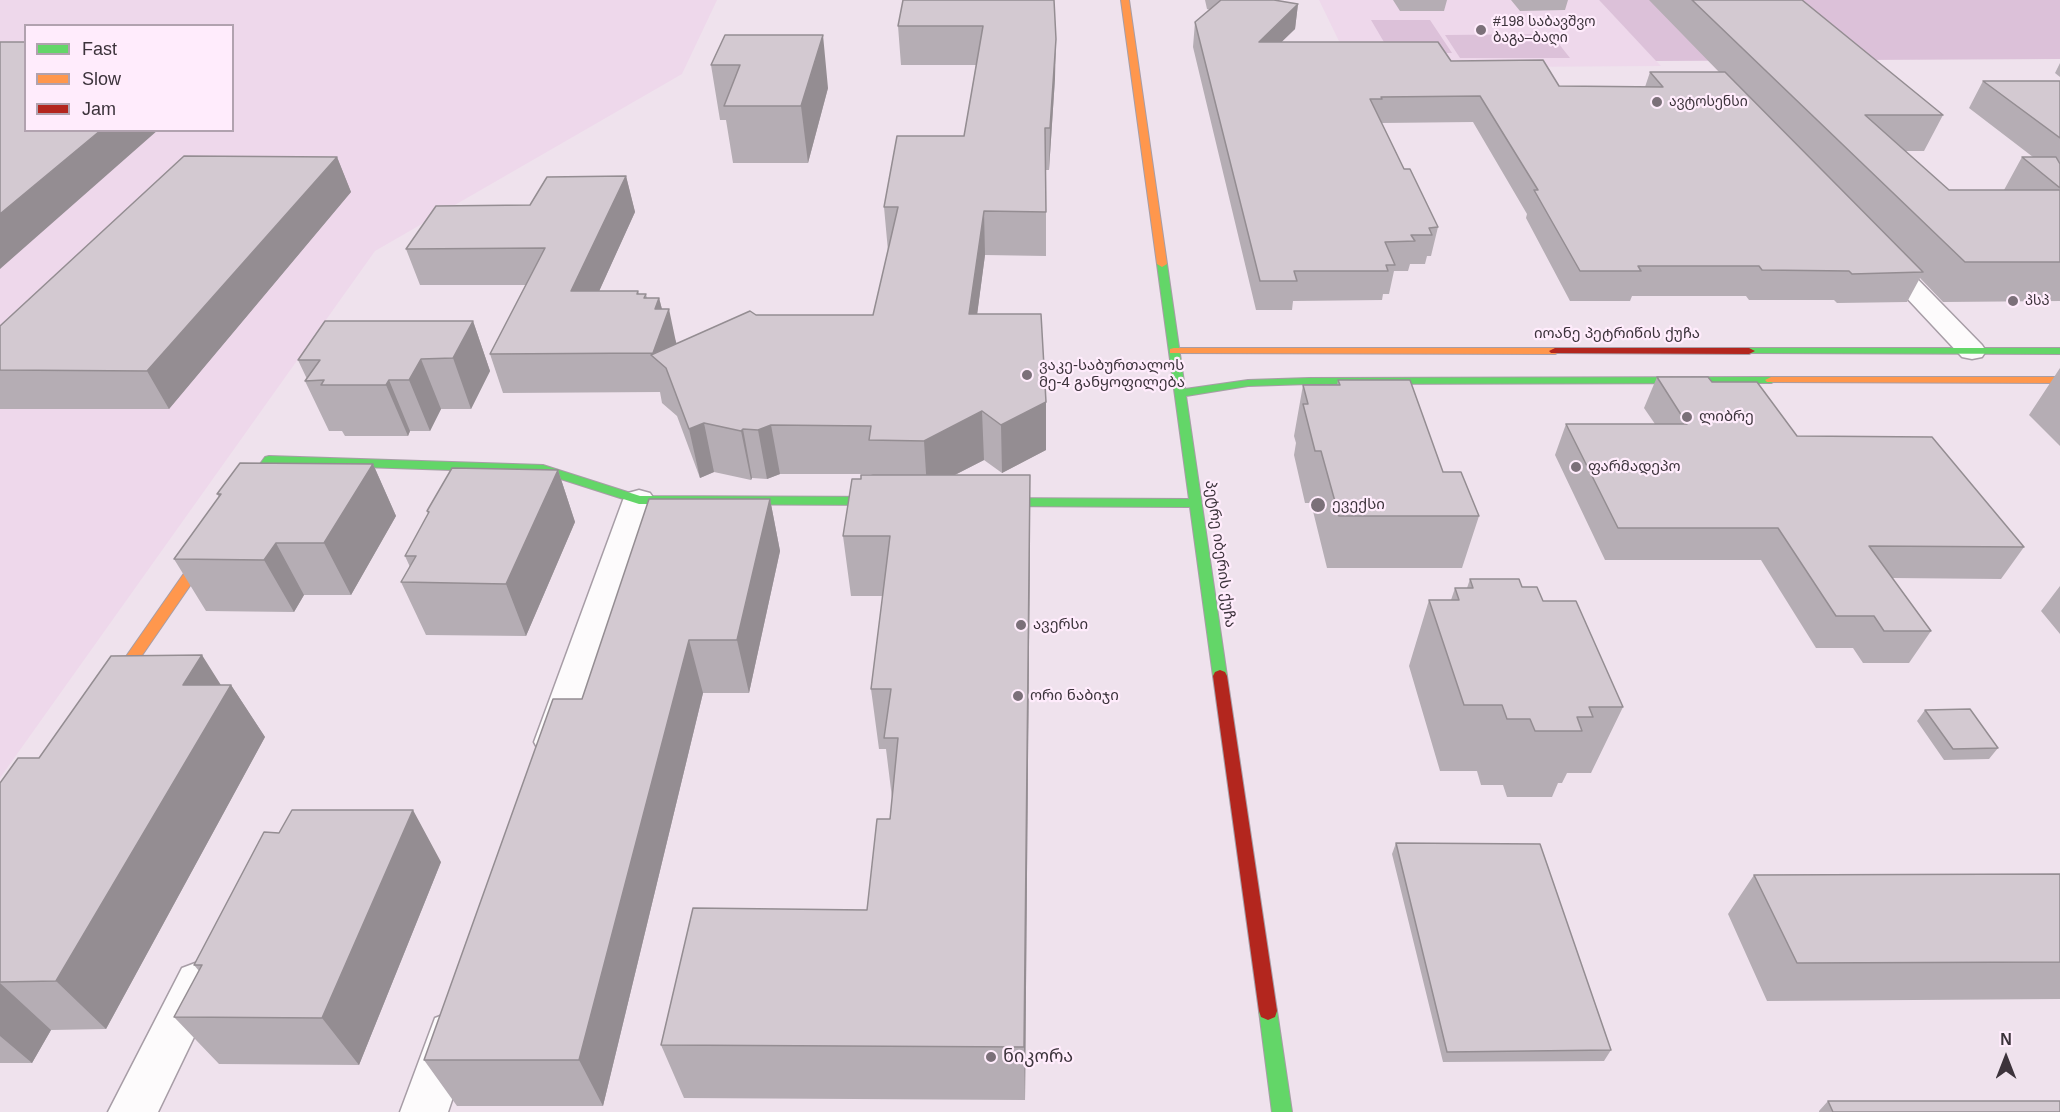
<!DOCTYPE html>
<meta charset="utf-8">
<style>
body{margin:0}
#map{position:relative;width:2060px;height:1112px;overflow:hidden;background:#efe2ed;font-family:Arial,sans-serif}
canvas{display:block}
.legend{position:absolute;left:24px;top:24px;width:210px;height:108px;box-sizing:border-box;background:#ffecfc;border:2px solid #b1a2af;margin:0;padding:8px 10px;list-style:none;font-size:18px;color:#3c333b}
.legend li{display:flex;align-items:center;gap:12px;height:30px}
.legend b{width:30px;border:2px solid #b1a2af}
.north{position:absolute;left:1976px;top:1028px;width:60px;height:60px;-webkit-text-stroke:4px #ffecfc;paint-order:stroke;rotate:0deg;font-size:16px;font-weight:700;line-height:24px;text-align:center;color:#3c333b}
.north::after{content:'';display:block;margin:auto;width:21px;height:27px;background:#3c333b;clip-path:polygon(50% 0,100% 100%,50% 72%,0 100%)}
</style>
<div id="map">
<canvas width="2060" height="1112"></canvas>
<ul class="legend">
<li><b style="height:8px;background:#63d668"></b>Fast</li>
<li><b style="height:8px;background:#ff974d"></b>Slow</li>
<li><b style="height:8px;background:#b3261e"></b>Jam</li>
</ul>
<div class="north">N</div>
</div>
<script>
const ctx = document.querySelector('canvas').getContext('2d');
ctx.lineJoin = 'round';
function fill(path, color) { ctx.fillStyle = color; ctx.fill(path, 'evenodd'); }
function trace(path, color, width, dash) { ctx.strokeStyle = color; ctx.lineWidth = width; ctx.lineCap = dash ? 'butt' : 'round'; ctx.setLineDash(dash || []); ctx.stroke(path); }
function label(font, color, halo, rows, align = 'center') {
  ctx.font = font + ' Arial,"Noto Sans Georgian",sans-serif'; ctx.lineWidth = 4.5; ctx.setLineDash([]); ctx.textBaseline = 'middle'; ctx.strokeStyle = halo; ctx.fillStyle = color; for (const [text, x, y, turn = 0] of rows) {
    ctx.save(); ctx.translate(x, y); ctx.rotate((+turn || 0) * Math.PI / 180); ctx.textAlign = isNaN(turn) ? turn : align; if (halo) ctx.strokeText(text, 0, 0); ctx.fillText(text, 0, 0); ctx.restore();
  }
}
const built = new Path2D(`
 M 0,0 L 717,0 L 682,74 L 375,251 L 0,778 ZM 26,26 L 232,26 L 232,130 L 26,130 Z
 M 1319,0 L 1599,0 L 1661,66 L 1352,68 Z`);
const green = new Path2D(`
 M 1599,0 L 2060,0 L 2060,59 L 1656,61 Z
 M 1371,20 L 1430,20 L 1452,53 L 1391,54 Z
 M 1551,34 L 1570,58 L 1460,58 L 1445,35 Z`);
const street = new Path2D(`
 M 1883,251 L 1892,253 L 1982,345 L 1986,351 L 1982,357 L 1972,359 L 1962,357 L 1874,263 L 1871,258 L 1874,253 Z
 M 639,490 L 650,493 L 655,500 L 572,742 L 566,753 L 553,757 L 540,753 L 534,742 L 623,500 L 628,493 Z
 M 198,962 L 214,968 L 220,983 L 158,1112 L 108,1112 L 182,968 Z
 M 451,1012 L 467,1018 L 474,1034 L 448,1112 L 400,1112 L 435,1018 Z`);
const fast = new Path2D(`
 M 1162,261 L 1167,264 L 1185,389 L 1248,380 L 1309,378 L 1771,377 L 1777,380 L 1771,383 L 1309,384 L 1248,386 L 1186,396 L 1227,676 L 1225,680 L 1215,680 L 1213,676 L 1190,507 L 985,506 L 979,502 L 985,498 L 1189,499 L 1157,264 Z
 M 1749,348 L 2060,348 L 2060,354 L 1745,353 L 1743,351 Z
 M 269,456 L 543,465 L 640,496 L 894,497 L 900,501 L 894,505 L 639,504 L 542,473 L 273,464 L 247,502 L 237,502 L 236,499 L 237,496 L 265,457 Z
 M 1268,1002 L 1275,1005 L 1277,1011 L 1292,1112 L 1272,1112 L 1259,1011 L 1261,1005 Z`);
const slow = new Path2D(`
 M 1121,0 L 1129,0 L 1167,264 L 1162,267 L 1157,264 Z
 M 1174,348 L 1555,348 L 1561,351 L 1555,354 L 1170,353 L 1170,349 Z
 M 1771,377 L 2060,377 L 2060,383 L 1767,382 L 1765,380 Z
 M 213,538 L 218,539 L 220,542 L 218,545 L 114,696 L 104,696 L 101,692 L 104,688 L 208,539 Z`);
const jam = new Path2D(`
 M 1555,348 L 1749,348 L 1755,351 L 1749,354 L 1551,353 L 1549,351 Z
 M 1220,670 L 1225,672 L 1227,676 L 1277,1011 L 1275,1017 L 1268,1020 L 1261,1017 L 1259,1011 L 1213,676 L 1215,672 Z`);
const wall = new Path2D(`
 M 1054,0 L 1055,78 L 1049,170 L 1046,170 L 1046,256 L 985,255 L 977,314 L 1046,450 L 1002,473 L 984,460 L 955,475 L 1030,534 L 1025,1100 L 684,1098 L 661,1045 L 867,910 L 890,819 L 892,798 L 886,749 L 879,749 L 871,689 L 883,596 L 851,596 L 843,536 L 861,479 L 873,474 L 780,474 L 767,479 L 752,478 L 751,480 L 714,472 L 700,478 L 677,416 L 662,403 L 660,392 L 503,393 L 490,354 L 526,285 L 420,285 L 406,249 L 530,205 L 626,176 L 635,212 L 599,291 L 638,291 L 639,294 L 646,294 L 647,298 L 659,298 L 662,309 L 677,344 L 756,315 L 873,315 L 888,251 L 884,207 L 964,136 L 976,65 L 901,65 L 898,26 Z
 M 1205,0 L 1274,0 L 1298,4 L 1295,29 L 1281,42 L 1451,61 L 1559,86 L 1645,87 L 1650,72 L 1719,72 L 1649,0 L 1802,0 L 1943,115 L 1924,151 L 1905,151 L 1949,190 L 2004,190 L 2022,157 L 2033,157 L 1969,108 L 1983,81 L 2060,81 L 2060,301 L 1943,302 L 1920,278 L 1907,302 L 1837,303 L 1834,300 L 1749,300 L 1746,296 L 1632,296 L 1630,301 L 1570,301 L 1526,218 L 1527,214 L 1473,122 L 1381,123 L 1404,169 L 1438,227 L 1431,256 L 1427,256 L 1425,264 L 1410,264 L 1408,271 L 1394,271 L 1389,294 L 1383,294 L 1382,300 L 1293,301 L 1292,310 L 1256,310 L 1193,47 L 1195,22 L 1210,10 L 1207,9 Z
 M 1393,0 L 1447,0 L 1444,11 L 1400,11 Z
 M 1511,0 L 1568,0 L 1565,10 L 1520,11 Z
 M 725,35 L 828,88 L 808,163 L 733,163 L 726,120 L 720,120 L 711,65 Z
 M 2060,63 L 2060,77 L 2055,73 Z
 M 337,157 L 351,192 L 169,409 L 0,409 L 0,326 Z
 M 473,321 L 490,371 L 471,409 L 441,409 L 430,431 L 410,431 L 408,436 L 345,436 L 342,431 L 329,431 L 305,381 L 307,379 L 298,360 Z
 M 2060,368 L 2060,446 L 2029,415 Z
 M 1657,377 L 1712,382 L 1797,436 L 2024,547 L 2001,579 L 1892,578 L 1931,631 L 1909,663 L 1863,663 L 1853,648 L 1816,648 L 1761,560 L 1605,560 L 1555,455 L 1566,424 L 1655,424 L 1644,408 Z
 M 1338,380 L 1443,472 L 1479,516 L 1462,568 L 1327,568 L 1311,503 L 1305,503 L 1294,455 L 1296,443 L 1294,436 L 1303,385 L 1337,385 Z
 M 373,464 L 396,516 L 351,595 L 304,595 L 294,612 L 206,611 L 174,559 L 219,497 L 217,494 Z
 M 558,470 L 575,522 L 526,636 L 426,635 L 401,582 L 410,567 L 405,556 L 428,514 L 427,511 Z
 M 770,499 L 780,551 L 749,693 L 703,693 L 603,1106 L 457,1106 L 424,1060 L 582,699 Z
 M 1470,579 L 1522,587 L 1543,601 L 1623,707 L 1591,773 L 1567,773 L 1562,783 L 1558,783 L 1552,797 L 1507,797 L 1503,785 L 1481,785 L 1477,771 L 1440,771 L 1409,666 L 1429,600 L 1451,600 L 1455,588 L 1467,588 Z
 M 2060,586 L 2060,634 L 2041,611 Z
 M 221,685 L 231,685 L 265,737 L 106,1029 L 51,1030 L 32,1063 L 0,1063 L 0,783 L 39,758 Z
 M 1925,710 L 1998,748 L 1989,759 L 1944,760 L 1917,721 Z
 M 1396,843 L 1611,1050 L 1604,1061 L 1443,1062 L 1392,854 Z
 M 441,862 L 359,1065 L 219,1064 L 174,1017 L 199,971 L 194,965 Z
 M 2060,874 L 2060,999 L 1767,1001 L 1728,914 L 1754,875 Z
 M 1828,1101 L 2060,1112 L 1819,1112 L 1819,1111 Z`);
const shadedWall = new Path2D(`
 M 1298,4 L 1295,29 L 1256,67 L 1259,42 Z
 M 823,35 L 828,88 L 808,163 L 801,106 Z
 M 1056,39 L 1055,78 L 1049,170 L 1050,128 Z
 M 101,130 L 158,130 L 0,269 L 0,214 Z
 M 337,157 L 351,192 L 169,409 L 147,371 Z
 M 626,176 L 635,212 L 582,329 L 571,291 Z
 M 984,211 L 985,255 L 971,361 L 969,314 Z
 M 659,298 L 665,321 L 669,309 L 677,347 L 666,368 L 654,358 L 653,353 L 655,309 Z
 M 473,321 L 490,371 L 471,409 L 453,358 Z
 M 421,359 L 441,409 L 430,431 L 409,380 Z
 M 389,380 L 410,431 L 408,436 L 386,385 Z
 M 1046,402 L 1046,450 L 1002,473 L 1001,425 Z
 M 982,411 L 984,460 L 927,489 L 924,441 Z
 M 704,423 L 714,472 L 700,478 L 689,429 Z
 M 771,425 L 780,474 L 767,479 L 758,430 Z
 M 743,429 L 752,478 L 751,480 L 741,431 Z
 M 373,464 L 396,516 L 351,595 L 324,543 Z
 M 558,470 L 575,522 L 526,636 L 506,584 Z
 M 1030,475 L 1030,534 L 1025,1100 L 1024,1047 Z
 M 770,499 L 780,551 L 749,693 L 737,640 Z
 M 276,543 L 304,595 L 294,612 L 264,560 Z
 M 689,640 L 703,693 L 603,1106 L 579,1060 Z
 M 202,655 L 226,693 L 231,685 L 265,737 L 106,1029 L 56,981 L 183,685 Z
 M 413,810 L 441,862 L 359,1065 L 322,1018 Z
 M 0,983 L 51,1030 L 32,1063 L 0,1036 Z`);
const building = new Path2D(`
 M 903,0 L 1054,0 L 1056,39 L 1050,128 L 1045,128 L 1046,212 L 984,211 L 969,314 L 1041,314 L 1046,402 L 1001,425 L 982,411 L 924,441 L 869,440 L 871,426 L 771,425 L 758,430 L 743,429 L 741,431 L 704,423 L 689,429 L 666,368 L 651,355 L 750,311 L 756,315 L 873,315 L 898,207 L 884,207 L 897,136 L 964,136 L 983,26 L 898,26 Z
 M 1221,0 L 1274,0 L 1298,4 L 1259,42 L 1438,42 L 1451,61 L 1543,60 L 1559,86 L 1663,87 L 1650,72 L 1725,72 L 1923,272 L 1852,274 L 1849,271 L 1762,270 L 1759,266 L 1638,266 L 1641,271 L 1580,271 L 1534,190 L 1538,190 L 1480,96 L 1381,97 L 1382,99 L 1370,99 L 1404,169 L 1410,169 L 1438,227 L 1429,228 L 1432,235 L 1411,235 L 1415,241 L 1385,242 L 1395,265 L 1386,265 L 1388,271 L 1294,271 L 1297,281 L 1260,281 L 1195,22 Z
 M 1692,0 L 1802,0 L 1943,115 L 1865,115 L 1949,190 L 2060,190 L 2060,262 L 1965,262 Z
 M 725,35 L 823,35 L 801,106 L 724,106 L 740,65 L 711,65 Z
 M 0,42 L 26,42 L 26,130 L 101,130 L 0,214 Z
 M 1983,81 L 2060,81 L 2060,138 Z
 M 184,156 L 337,157 L 147,371 L 0,370 L 0,326 Z
 M 2022,157 L 2056,157 L 2060,164 L 2060,188 Z
 M 626,176 L 571,291 L 638,291 L 637,294 L 646,294 L 644,298 L 659,298 L 655,309 L 669,309 L 653,353 L 490,354 L 545,248 L 406,249 L 436,206 L 530,205 L 547,177 Z
 M 325,321 L 473,321 L 453,358 L 421,359 L 409,380 L 389,380 L 386,385 L 321,385 L 324,380 L 305,381 L 320,360 L 298,360 Z
 M 1657,377 L 1708,377 L 1712,382 L 1757,382 L 1797,436 L 1932,437 L 2024,547 L 1869,546 L 1931,631 L 1884,631 L 1874,616 L 1836,616 L 1778,528 L 1618,528 L 1566,424 L 1687,424 Z
 M 1338,380 L 1410,380 L 1443,472 L 1461,472 L 1479,516 L 1339,516 L 1321,451 L 1315,451 L 1303,404 L 1308,404 L 1303,385 L 1340,385 Z
 M 240,463 L 373,464 L 324,543 L 276,543 L 264,560 L 174,559 L 221,494 L 217,494 Z
 M 452,468 L 558,470 L 506,584 L 401,582 L 416,556 L 405,556 L 429,512 L 427,511 Z
 M 861,475 L 1030,475 L 1024,1047 L 661,1045 L 693,908 L 867,910 L 877,819 L 890,819 L 898,738 L 884,738 L 891,689 L 871,689 L 890,536 L 843,536 L 852,479 L 861,479 Z
 M 649,499 L 770,499 L 737,640 L 689,640 L 579,1060 L 424,1060 L 553,699 L 582,699 Z
 M 1470,579 L 1519,579 L 1522,587 L 1537,587 L 1543,601 L 1576,601 L 1623,707 L 1589,707 L 1593,717 L 1577,717 L 1582,731 L 1535,731 L 1530,719 L 1507,719 L 1502,705 L 1464,705 L 1429,600 L 1459,600 L 1455,588 L 1473,588 Z
 M 202,655 L 183,685 L 231,685 L 56,981 L 0,982 L 0,783 L 18,758 L 39,758 L 111,656 Z
 M 1970,709 L 1998,748 L 1953,749 L 1925,710 Z
 M 292,810 L 413,810 L 322,1018 L 174,1017 L 202,965 L 194,965 L 264,832 L 279,833 Z
 M 1396,843 L 1540,844 L 1611,1050 L 1447,1052 Z
 M 2060,874 L 2060,962 L 1797,963 L 1754,875 Z
 M 1828,1101 L 2060,1101 L 2060,1112 L 1833,1112 Z`);
const markers = [
 [1481,30,6,"#7b7079"],
 [1657,102,6,"#7b7079"],
 [2013,301,6,"#7b7079"],
 [1027,375,6,"#7b7079"],
 [1687,417,6,"#7b7079"],
 [1576,467,6,"#7b7079"],
 [1318,505,8,"#7b7079"],
 [1021,625,6,"#7b7079"],
 [1018,696,6,"#7b7079"],
 [991,1057,6,"#7b7079"]
];
const farPoinames = [
 ["#198 საბავშვო",1493,22],
 ["ბაგა–ბაღი",1493,38],
 ["ავტოსენსი",1669,102],
 ["პსპ",2025,301]
];
const streetNames = [
 ["იოანე პეტრიწის ქუჩა",1617,334],
 ["პეტრე იბერის ქუჩა",1220,554,82]
];
const poiNames = [
 ["ვაკე-საბურთალოს",1039,366],
 ["მე-4 განყოფილება",1039,383],
 ["ლიბრე",1699,417],
 ["ფარმადეპო",1588,467],
 ["ევექსი",1332,505],
 ["ავერსი",1033,625],
 ["ორი ნაბიჯი",1030,696]
];
const nearPoinames = [
 ["ნიკორა",1003,1057]
];
fill(built, '#eed8eb');
fill(green, '#dcc1d9');
trace(street, '#a79da6', 3);
trace(fast, '#a79da6', 2);
trace(slow, '#a79da6', 2);
trace(jam, '#a79da6', 2);
fill(street, '#fdfbfc');
fill(fast, '#63d668');
fill(slow, '#ff974d');
fill(jam, '#b3261e');
fill(wall, '#b5adb4');
fill(shadedWall, '#948d92');
fill(building, '#d3c9d1');
trace(building, '#948d92', 1.5);
for (const [x, y, r, color] of markers) { const dot = new Path2D(); dot.arc(x, y, r, 0, 2 * Math.PI); ctx.fillStyle = color; ctx.fill(dot); trace(dot, '#ffecfc', 2); }
label('14px', '#3c333b', '#ffecfc', farPoinames, 'left');
label('15px', '#3c333b', '#ffecfc', streetNames);
label('15px', '#3c333b', '#ffecfc', poiNames, 'left');
label('18px', '#3c333b', '#ffecfc', nearPoinames, 'left');
</script>
